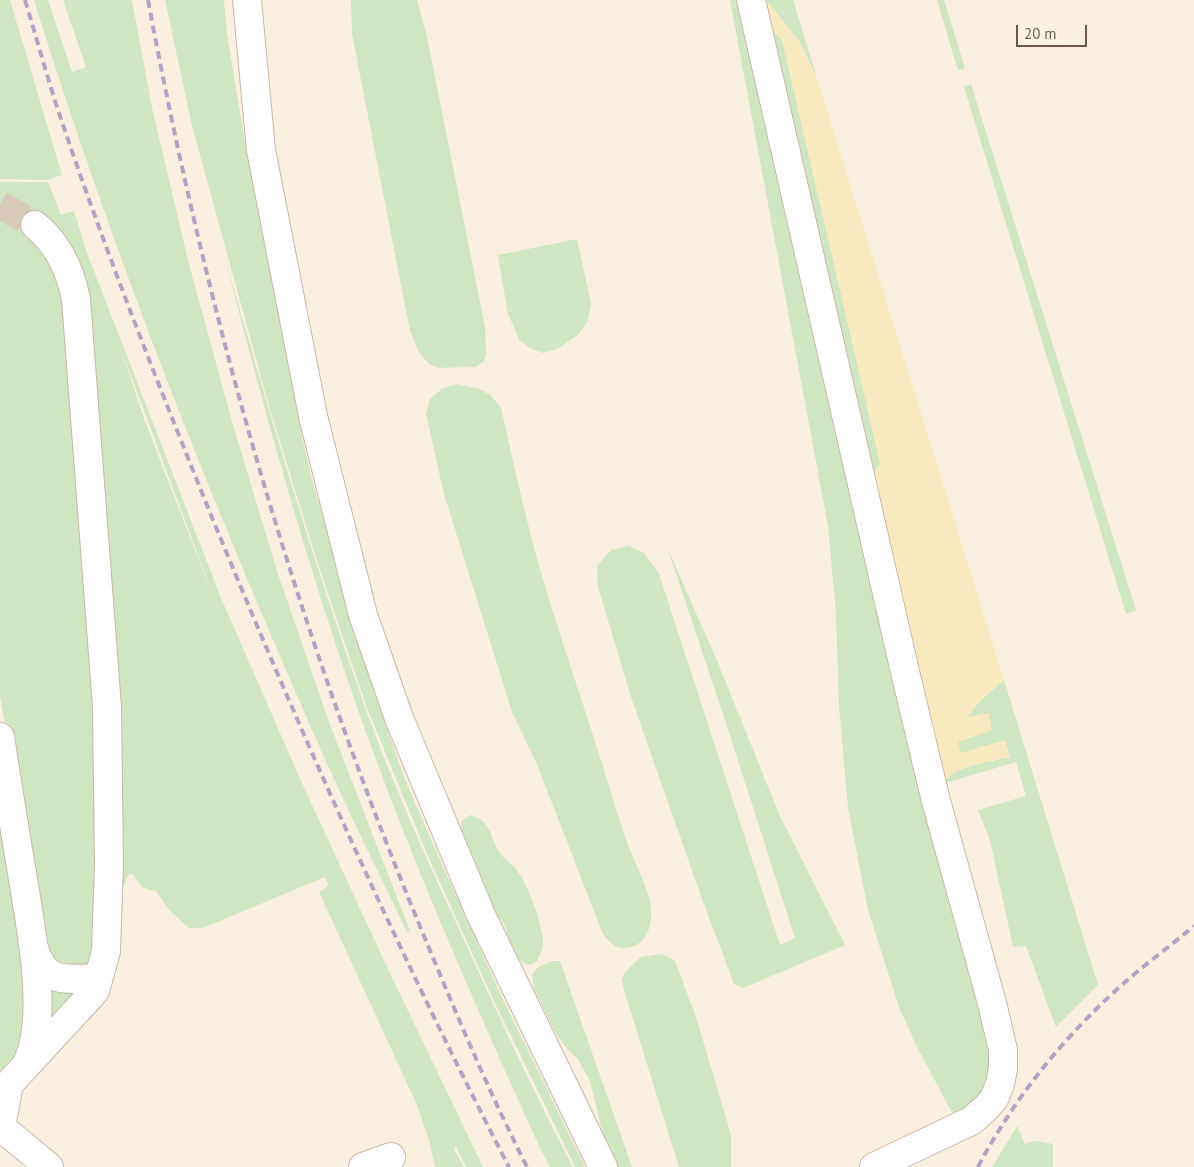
<!DOCTYPE html>
<style>
body{margin:0}
#map{position:relative;width:1194px;height:1167px;overflow:hidden;background:#faf0e1;font-family:"PT Sans",sans-serif}
canvas{display:block}
.scale{position:absolute;left:1016px;top:25px;width:71px;height:22px;box-sizing:border-box;border:2px solid #6e574a;border-top:0;padding-left:6px;font-size:15px;line-height:18px;white-space:nowrap;color:#6e574a;-webkit-text-stroke:4px #fdf4e6;paint-order:stroke}
</style>
<div id="map">
<canvas width="1194" height="1167"></canvas>
<div class="scale">20 m</div>
</div>
<script>
const ctx = document.querySelector('canvas').getContext('2d');
ctx.lineJoin = 'round';
function fill(path, color) { ctx.fillStyle = color; ctx.fill(path, 'evenodd'); }
function trace(path, color, width, dash) { ctx.strokeStyle = color; ctx.lineWidth = width; ctx.lineCap = dash ? 'butt' : 'round'; ctx.setLineDash(dash || []); ctx.stroke(path); }
const green = new Path2D(`
 M 0,0 L 10,0 L 62,175 L 47,180 L 0,179 Z
 M 34,0 L 48,0 L 72,72 L 86,67 L 63,0 L 132,0 L 152,108 L 189,264 L 231,418 L 277,571 L 329,722 L 410,931 L 407,932 C 381,878 354,823 329,768 C 218,518 115,262 34,0 Z
 M 165,0 L 224,0 L 227,34 L 248,161 L 295,373 L 302,438 L 314,487 L 379,706 L 404,777 L 436,851 L 500,993 L 585,1167 L 575,1167 L 492,997 L 427,854 L 367,708 L 316,558 L 269,406 L 192,126 Z
 M 351,0 L 417,0 L 426,32 L 485,327 L 486,354 L 484,361 L 475,367 L 438,368 L 428,363 L 419,352 L 410,331 L 352,34 Z
 M 730,0 L 744,0 L 994,1049 L 988,1090 L 956,1120 L 917,1047 L 899,1007 L 868,910 L 848,808 L 839,705 L 836,614 L 828,526 Z
 M 766,0 L 793,0 L 816,75 L 799,41 Z
 M 937,0 L 944,0 L 965,68 L 958,71 Z
 M 775,32 L 782,40 L 784,48 L 880,462 L 880,466 L 875,470 L 873,470 L 772,35 Z
 M 971,84 L 1136,610 L 1126,614 L 964,87 Z
 M 0,182 L 48,182 L 61,215 L 74,211 L 87,253 L 221,598 L 301,781 L 386,965 L 483,1167 L 466,1167 L 456,1147 L 454,1149 L 464,1167 L 435,1167 L 429,1140 L 417,1105 L 319,892 L 329,886 L 325,877 L 203,928 L 189,928 L 170,911 L 156,891 C 144,890 139,885 134,875 L 130,873 C 124,879 127,885 119,892 L 115,877 L 114,708 L 82,297 C 74,249 56,230 15,208 L 12,215 C 19,220 28,225 34,231 C 54,250 65,276 70,303 L 101,710 L 101,948 L 95,968 L 68,974 L 58,973 L 50,966 L 43,956 L 35,914 L 0,696 ZM 119,344 L 220,614 L 145,421 Z
 M 577,239 L 591,303 L 588,320 L 578,335 L 557,349 L 543,353 L 532,349 L 520,341 L 508,314 L 498,255 Z
 M 225,258 C 268,409 312,559 365,707 C 394,787 429,865 465,942 C 499,1017 534,1093 573,1167 L 550,1167 L 541,1150 C 475,1005 411,860 358,710 C 306,562 264,411 225,258 Z
 M 457,384 L 476,388 L 491,395 L 501,408 C 512,457 523,507 536,555 C 553,615 573,673 592,732 C 604,768 614,805 626,840 C 634,863 647,883 651,907 C 653,922 648,943 631,947 C 616,950 611,944 603,934 L 536,762 L 512,712 L 444,494 L 426,414 L 430,399 L 442,389 Z
 M 628,546 L 644,553 L 659,574 L 780,945 L 795,938 L 724,717 L 667,547 L 718,663 L 779,814 L 845,945 L 743,988 L 734,984 L 701,896 L 632,700 L 598,587 L 597,566 L 611,550 Z
 M 1004,680 L 1098,985 L 1056,1027 L 1026,946 L 1013,947 L 990,840 L 978,810 L 1026,796 L 1016,762 L 945,783 L 945,780 C 961,764 989,762 1010,757 L 961,753 L 957,742 L 967,718 L 979,702 Z
 M 0,778 L 25,934 L 25,1050 L 0,1076 Z
 M 470,815 C 493,822 488,835 500,853 C 504,859 511,863 516,869 C 527,881 545,931 543,946 C 542,951 539,956 537,961 L 530,965 L 522,962 L 513,954 L 505,926 L 491,906 L 458,834 L 462,821 Z
 M 662,954 L 675,961 L 696,1017 L 731,1135 L 731,1167 L 679,1167 L 624,990 L 622,979 L 625,972 L 641,957 Z
 M 553,961 L 560,961 L 632,1167 L 614,1167 L 607,1150 L 590,1081 L 577,1058 L 567,1049 L 556,1034 L 534,989 L 532,975 L 538,967 Z
 M 49,983 L 85,988 L 43,1034 Z
 M 1017,1126 L 1025,1144 L 1036,1141 L 1053,1144 L 1053,1167 L 992,1167 Z`);
const sand = new Path2D(`
 M 761,0 L 766,0 L 799,41 L 816,75 L 1004,680 L 979,702 L 968,717 L 989,713 L 992,730 L 958,742 L 961,753 L 1005,740 L 1010,757 C 989,762 961,764 945,780 L 945,783 L 940,785 L 873,470 L 878,469 L 880,462 L 784,48 L 782,40 L 775,32 L 772,35 Z`);
const minorTunnel = new Path2D(`
 M 0,205 L 35,225`);
const minor = new Path2D(`
 M 247,0 L 261,150 L 313,416 L 363,615 L 399,718 L 481,915 L 603,1167
 M 751,0 L 906,676 L 936,801 L 992,1003 L 1003,1050 L 1003,1069 L 1000,1084 L 994,1099 L 985,1109 L 971,1121 L 874,1167
 M 0,737 C 7,782 14,827 22,873 C 30,924 49,1014 28,1061
 M 34,948 C 45,985 66,979 98,978
 M 1,1127 L 9,1084 L 95,991 L 106,951 L 109,865 L 107,707 L 76,299 C 70,270 59,244 35,225
 M 1,1127 L 49,1167
 M 363,1167 L 391,1157`);
const rail = new Path2D(`
 M 25,0 C 36,36 46,73 58,110 C 104,248 158,384 213,520 C 303,739 400,956 509,1167
 M 148,0 C 207,317 296,626 419,924 C 453,1006 487,1088 527,1167
 M 978,1167 C 1012,1102 1058,1044 1112,994 C 1138,969 1167,949 1194,926`);
fill(green, '#d0e5c1');
fill(sand, '#f7eabe');
trace(minorTunnel, '#d7cabb', 28, [28, 14]);
trace(minor, '#c9b8a9', 30);
trace(minor, '#fff', 28);
trace(rail, '#b3a2c1', 4, [8, 5]);
</script>
